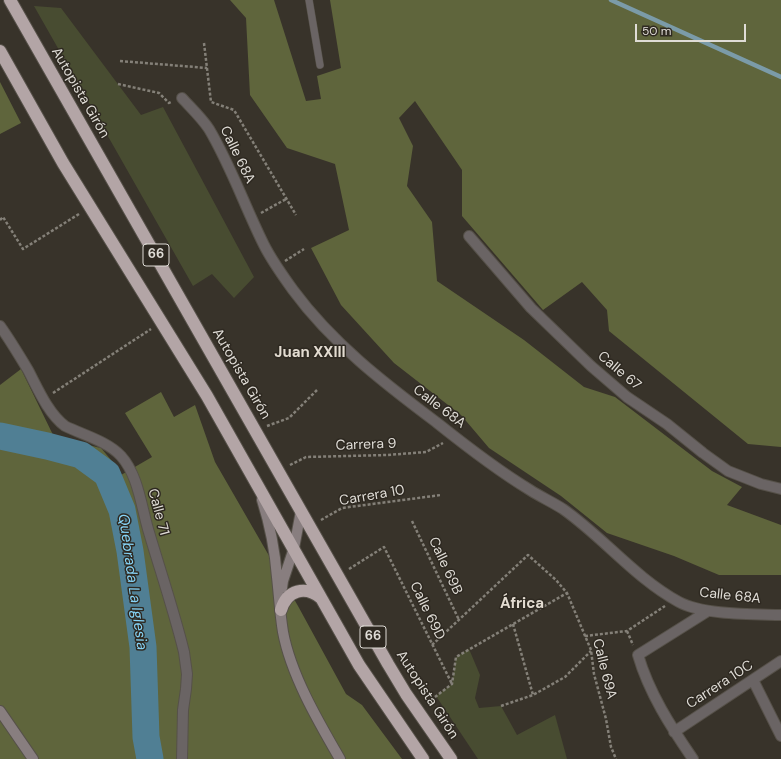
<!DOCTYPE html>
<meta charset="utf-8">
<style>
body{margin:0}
#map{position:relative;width:781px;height:759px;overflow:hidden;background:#38332a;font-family:"DM Sans",sans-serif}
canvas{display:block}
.scale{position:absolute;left:635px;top:24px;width:111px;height:18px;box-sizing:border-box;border:2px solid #dfdcd6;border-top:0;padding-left:5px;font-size:12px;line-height:14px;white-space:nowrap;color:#dfdcd6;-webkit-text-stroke:3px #2e2921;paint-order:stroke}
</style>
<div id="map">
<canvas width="781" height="759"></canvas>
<div class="scale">50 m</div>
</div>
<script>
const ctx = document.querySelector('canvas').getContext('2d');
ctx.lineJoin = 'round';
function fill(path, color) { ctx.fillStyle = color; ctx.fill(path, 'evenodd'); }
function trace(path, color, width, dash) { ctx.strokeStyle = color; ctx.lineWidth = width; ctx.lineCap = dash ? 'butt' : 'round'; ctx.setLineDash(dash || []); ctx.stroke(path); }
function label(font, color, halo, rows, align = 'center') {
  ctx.font = font + ' "DM Sans",sans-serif'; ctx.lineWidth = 3; ctx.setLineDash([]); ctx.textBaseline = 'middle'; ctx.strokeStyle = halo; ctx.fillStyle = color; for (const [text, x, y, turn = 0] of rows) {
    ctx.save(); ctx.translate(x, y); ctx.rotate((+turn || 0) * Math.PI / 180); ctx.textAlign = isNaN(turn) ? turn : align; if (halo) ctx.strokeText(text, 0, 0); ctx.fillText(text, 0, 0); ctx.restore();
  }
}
const green = new Path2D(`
 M 34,6 L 61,8 L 141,115 L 163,107 L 254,277 L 234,298 L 212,274 L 193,286 Z
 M 469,649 L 480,675 L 475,698 L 479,708 L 501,706 L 517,735 L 555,715 L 567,759 L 478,759 L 436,696 L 452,684 L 456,657 Z`);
const forest = new Path2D(`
 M 230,0 L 274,0 L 306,101 L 321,99 L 317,76 L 341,68 L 330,0 L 781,0 L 781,447 L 748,444 L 609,331 L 607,310 L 582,282 L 543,310 L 462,216 L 462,170 L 415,101 L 399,118 L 413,146 L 407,186 L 432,222 L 437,281 L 524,340 L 584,387 L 615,397 L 712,471 L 742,487 L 727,505 L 781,525 L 781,575 L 719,575 L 674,556 L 607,533 L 561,496 L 489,448 L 461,415 L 394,363 L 341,305 L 311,248 L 349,230 L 335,164 L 287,148 L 250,95 L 246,18 Z
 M 0,82 L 21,123 L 0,134 Z
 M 21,369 L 54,437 L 101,448 L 116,466 L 121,475 L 152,457 L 125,413 L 161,392 L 174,417 L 195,405 L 215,462 L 298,606 L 346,694 L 362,705 L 402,759 L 0,759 L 0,385 Z`);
const stream = new Path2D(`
 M 611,0 L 781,77`);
const river = new Path2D(`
 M 0,436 L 47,446 L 81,455 L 107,474 L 122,510 L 130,551 L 143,647 L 146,737 L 150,759`);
const path = new Path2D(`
 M 204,43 L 211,102 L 234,110 L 296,215
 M 120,61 L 207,68
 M 118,84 L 159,93 L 169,103 L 171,102
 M 261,213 L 286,199
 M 0,220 L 3,217 L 23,249 L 79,214
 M 285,261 L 304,249
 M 53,393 L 151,329
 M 267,426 L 289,418 L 318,389
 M 290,465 L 306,457 L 387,455 L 426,452 L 443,443
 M 321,520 L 342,508 L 441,495
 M 412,521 L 459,620
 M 349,569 L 384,547 L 452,684
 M 513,624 L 533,695
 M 627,631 L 633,645
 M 585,636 L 627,631 L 665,606
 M 432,645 L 528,555 L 556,580 L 567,593 L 591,650 L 594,674 L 606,719 L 611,747 L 616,759
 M 427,703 L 452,684 L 456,657 L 567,593
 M 501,706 L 533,695 L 565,677 L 591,651`);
const lane = new Path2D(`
 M 309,0 L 320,65`);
const street = new Path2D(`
 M 182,98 C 191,108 201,117 209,129 C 231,166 245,207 264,245 C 272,261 283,276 293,290 C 332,343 384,383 436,422 C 466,446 497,470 530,490 C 541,497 552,502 563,509 C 603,537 635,578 679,602 C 703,615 753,614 781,615
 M 469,236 L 531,308 L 591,366 L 627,397 L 667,424 L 703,453 L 728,471 L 761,484 L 781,489
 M 0,326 C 10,340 19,355 28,370 C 38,389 48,413 65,426 C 83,435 107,441 121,456 C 138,475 141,505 148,529 C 160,570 174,611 184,652 L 187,674 L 186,689 L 183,710 L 182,759
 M 753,680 L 781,736
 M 674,732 L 781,661
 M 693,759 C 671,727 649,693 638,655 L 708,611`);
const secondary = new Path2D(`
 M 262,500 C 270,525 275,551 277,577 C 279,595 280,614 283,632 C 291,675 318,721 340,759
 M 282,588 L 283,581 L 294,548 L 301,511
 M 0,711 L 33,759`);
const highway = new Path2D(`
 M 10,0 L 388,664 L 406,694 L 451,759
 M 0,51 L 63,163 L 207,396 L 359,665 L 423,759
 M 281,610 C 287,590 305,585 321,598`);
const shields = [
 [156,255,26],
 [373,637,26]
];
const shieldNames = [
 ["66",156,255],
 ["66",373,637]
];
const streetNames = [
 ["Autopista Girón",80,93,60],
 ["Calle 68A",237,155,64],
 ["Calle 67",619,371,40],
 ["Autopista Girón",241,374,60],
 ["Calle 68A",439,407,37],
 ["Carrera 9",366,445,-2],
 ["Carrera 10",372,496,-10],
 ["Calle 71",158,512,75],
 ["Calle 69B",445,566,65],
 ["Calle 68A",730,596,6],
 ["Calle 69D",427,611,64],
 ["Calle 69A",604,669,76],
 ["Carrera 10C",720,685,-33],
 ["Autopista Girón",427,695,57]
];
const neighbourhoodNames = [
 ["Juan XXIII",310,353],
 ["África",522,604]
];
const waterNames = [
 ["Quebrada La Iglesia",132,582,82]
];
fill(green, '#484c31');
fill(forest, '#5f653c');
trace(stream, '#7b9ba8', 4.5);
trace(river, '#507f94', 27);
trace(lane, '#565149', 8);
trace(street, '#565149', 12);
trace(secondary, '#565149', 12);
trace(highway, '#565149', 14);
trace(path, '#848078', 2.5, [3, 2]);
trace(lane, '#6a6464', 7);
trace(street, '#6a6464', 10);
trace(secondary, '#887e7f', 10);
trace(highway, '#b3a5a6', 12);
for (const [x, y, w] of shields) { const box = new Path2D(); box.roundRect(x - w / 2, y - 11, w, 22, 3); ctx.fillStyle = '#2e2921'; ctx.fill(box); trace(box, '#dfdcd6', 1); }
label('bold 13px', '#dfdcd6', null, shieldNames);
label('14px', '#dfdcd6', '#2e2921', streetNames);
label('bold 15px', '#e3dcd1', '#2e2921', neighbourhoodNames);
label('italic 15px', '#86d3f6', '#2e2921', waterNames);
</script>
